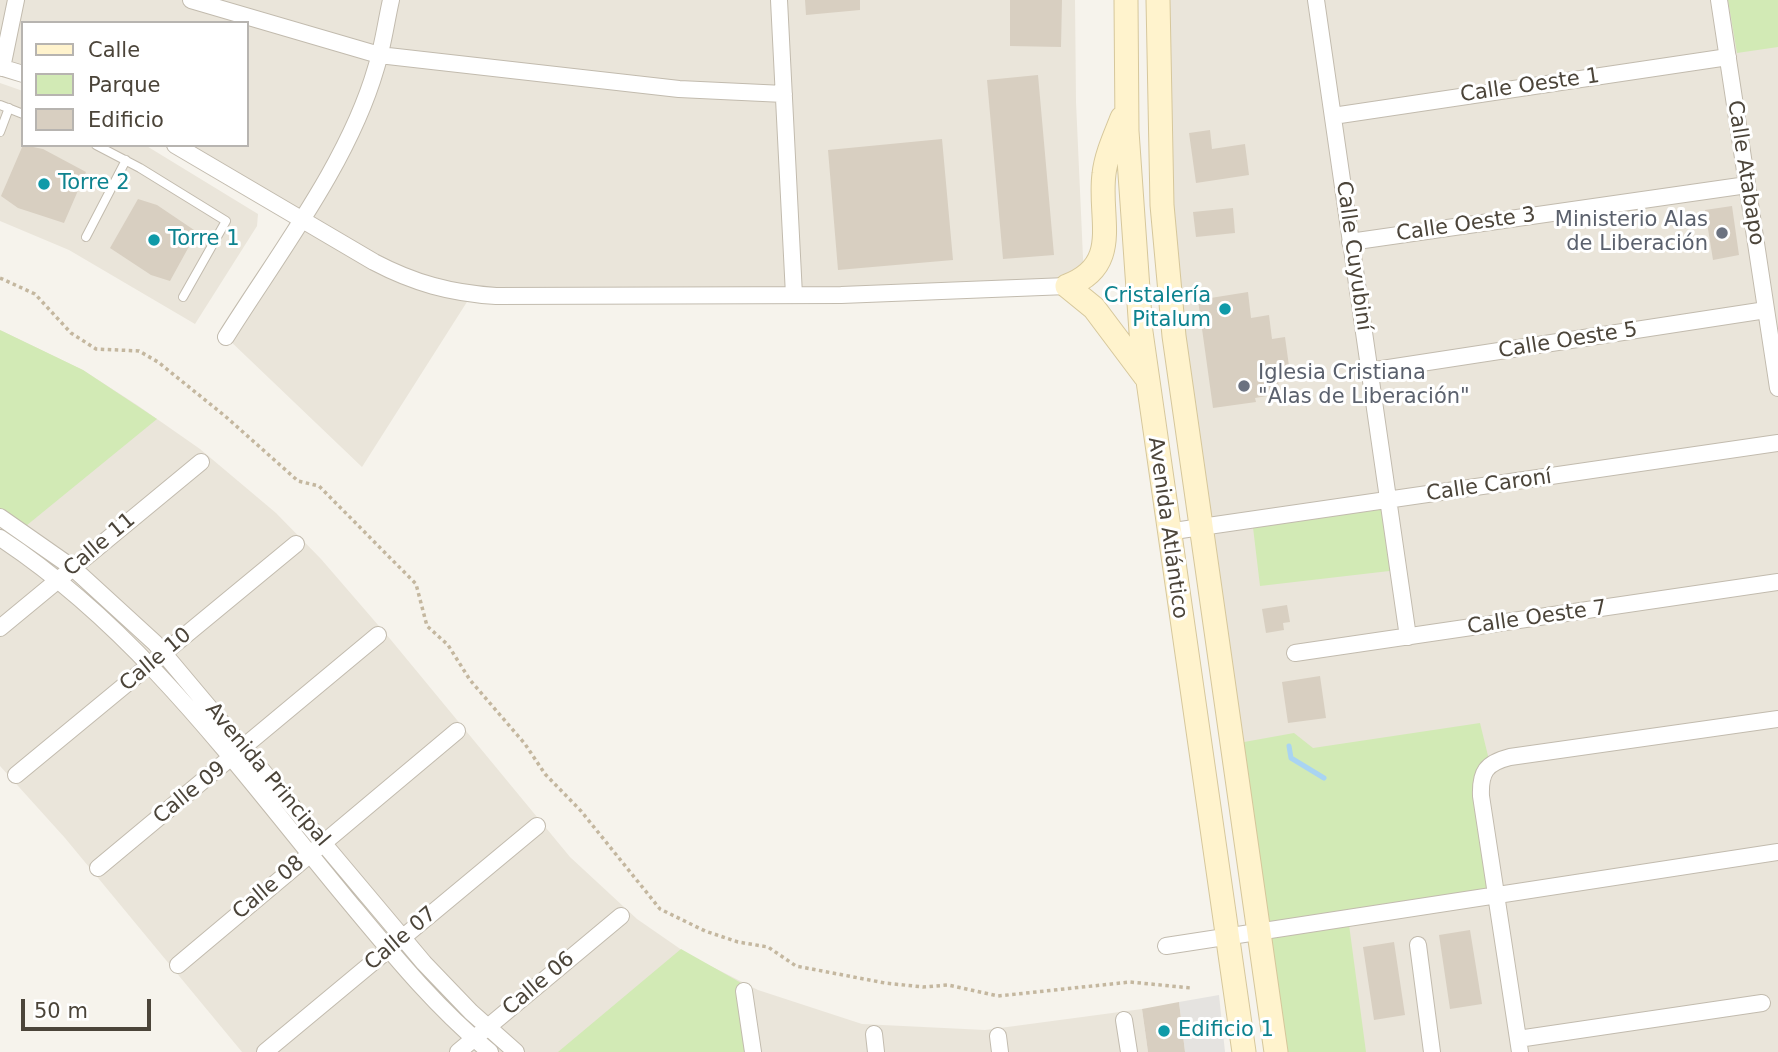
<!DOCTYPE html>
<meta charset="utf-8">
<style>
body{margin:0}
#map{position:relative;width:1778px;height:1052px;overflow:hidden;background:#f6f3ec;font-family:"DejaVu Sans",sans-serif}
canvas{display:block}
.legend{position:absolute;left:21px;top:21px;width:228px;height:126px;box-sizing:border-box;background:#fff;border:2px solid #b7b4b0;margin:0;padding:9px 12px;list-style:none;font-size:21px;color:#4b4439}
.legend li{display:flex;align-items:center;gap:14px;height:35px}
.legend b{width:35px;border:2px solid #b7b4b0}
.scale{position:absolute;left:21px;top:999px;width:130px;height:32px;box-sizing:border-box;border:4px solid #4b4439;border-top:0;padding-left:9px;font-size:21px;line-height:24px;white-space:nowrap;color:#4b4439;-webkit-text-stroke:5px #fff;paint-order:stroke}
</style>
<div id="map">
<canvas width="1778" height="1052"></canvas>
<ul class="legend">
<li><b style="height:9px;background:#fff3cd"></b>Calle</li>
<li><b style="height:19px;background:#d2eab5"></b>Parque</li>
<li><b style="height:19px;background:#d8cfc1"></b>Edificio</li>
</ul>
<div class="scale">50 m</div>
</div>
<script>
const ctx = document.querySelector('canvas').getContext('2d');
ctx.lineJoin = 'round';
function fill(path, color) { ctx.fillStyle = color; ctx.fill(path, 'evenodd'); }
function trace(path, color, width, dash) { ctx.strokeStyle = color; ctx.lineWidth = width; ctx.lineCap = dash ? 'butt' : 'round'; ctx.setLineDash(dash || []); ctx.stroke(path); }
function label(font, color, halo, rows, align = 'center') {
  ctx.font = font + ' "DejaVu Sans",sans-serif'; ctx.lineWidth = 6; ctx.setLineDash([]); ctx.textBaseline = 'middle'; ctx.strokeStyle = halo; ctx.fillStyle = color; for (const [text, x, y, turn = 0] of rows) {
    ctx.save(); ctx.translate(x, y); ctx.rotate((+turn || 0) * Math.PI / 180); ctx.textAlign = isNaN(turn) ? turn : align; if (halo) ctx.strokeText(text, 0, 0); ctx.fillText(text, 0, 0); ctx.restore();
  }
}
const residential = new Path2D(`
 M 0,0 L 1075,0 L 1076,102 L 1084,280 L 1067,286 L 472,294 L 362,467 L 226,337 L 301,218 L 175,145 L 247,145 L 247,23 L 23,23 L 23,74 L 0,67 Z
 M 1158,0 L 1778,0 L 1778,1052 L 1276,1052 L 1187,440 Z
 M 0,83 L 23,91 L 23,145 L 145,145 L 258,214 L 257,226 L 195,324 L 69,250 L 0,221 Z
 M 0,330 L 83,370 L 137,405 L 200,449 L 276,513 L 321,559 L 391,640 L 570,857 L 637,919 L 689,955 L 758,990 L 862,1024 L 985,1030 L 1142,1009 L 1148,1052 L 242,1052 L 65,838 L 0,766 Z`);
const green = new Path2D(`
 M 1728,0 L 1778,0 L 1778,47 L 1737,53 Z
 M 0,330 L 83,370 L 157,419 L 21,530 L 0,517 Z
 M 1387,500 L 1398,570 L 1260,586 L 1252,519 Z
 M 1480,723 L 1490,764 L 1485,769 L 1496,894 L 1348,917 L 1366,1052 L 1276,1052 L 1233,744 L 1294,733 L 1313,748 Z
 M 681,949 L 743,984 L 753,1052 L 558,1052 Z`);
const parking = new Path2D(`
 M 1219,995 L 1225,1052 L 1185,1052 L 1179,1002 Z`);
const stream = new Path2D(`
 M 1289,746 L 1291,758 L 1324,778`);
const building = new Path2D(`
 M 805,0 L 860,0 L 860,10 L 806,15 Z
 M 1010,0 L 1062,0 L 1061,47 L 1010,46 Z
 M 1038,75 L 1054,255 L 1003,259 L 987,80 Z
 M 1210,130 L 1212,149 L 1245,144 L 1249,175 L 1196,183 L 1189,133 Z
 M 942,139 L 953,260 L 838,270 L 828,150 Z
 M 23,145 L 43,149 L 86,172 L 64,223 L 18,208 L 1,196 Z
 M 138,199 L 157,205 L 197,232 L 170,281 L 151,275 L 110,248 Z
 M 1732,206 L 1739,255 L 1713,260 L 1705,210 Z
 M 1233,208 L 1235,233 L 1196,237 L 1193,212 Z
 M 1248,292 L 1251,318 L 1269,315 L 1272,339 L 1285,337 L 1289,366 L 1276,368 L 1280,394 L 1255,398 L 1256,402 L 1213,408 L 1198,300 Z
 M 1287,605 L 1290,622 L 1283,623 L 1284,630 L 1266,633 L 1262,609 Z
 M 1320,676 L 1326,718 L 1288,723 L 1282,682 Z
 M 1470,930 L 1482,1004 L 1450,1009 L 1439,935 Z
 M 1394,942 L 1405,1015 L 1374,1020 L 1363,947 Z
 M 1179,1002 L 1185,1052 L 1148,1052 L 1142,1009 Z`);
const path = new Path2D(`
 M 0,278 L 35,294 L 71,333 L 96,349 L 139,351 L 158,362 L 225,416 L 298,481 L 319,486 L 416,584 L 427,626 L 448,645 L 470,680 L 525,744 L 545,774 L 581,811 L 660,909 L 705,931 L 738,942 L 768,947 L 796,966 L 885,983 L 923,987 L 948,985 L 998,996 L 1130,982 L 1191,988`);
const lane = new Path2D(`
 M 0,105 L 23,114
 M 0,132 L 9,108
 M 96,145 L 140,168 L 226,221 L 183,297
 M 86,237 L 126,160`);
const street = new Path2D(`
 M 191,0 L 379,55 L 679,89 L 784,94
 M 779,0 L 794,295
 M 1316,0 L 1408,637
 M 1719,0 L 1778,388
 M 0,67 L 23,74
 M 2,68 L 16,0
 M 1333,116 L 1728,57
 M 175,145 L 374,262 C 414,283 450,293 496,296 L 841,295 L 1067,286
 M 1350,242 L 1747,185
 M 226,337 C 278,254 349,162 376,68 C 383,46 386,22 391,0
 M 1369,371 L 1766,310
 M 0,517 L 73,568 L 155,643 L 424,963 L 471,1012 L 516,1052
 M 1167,532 L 1778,443
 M 0,538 C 140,630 239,769 345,897 C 390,951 435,1007 490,1052
 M 0,628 L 201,462
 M 1295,653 L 1778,582
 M 16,775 L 296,544
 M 98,868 L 378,635
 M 1418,945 L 1432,1052
 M 1166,946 L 1778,852
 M 178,965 L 457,731
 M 744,991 L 753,1052
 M 1124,1020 L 1129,1052
 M 874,1034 L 876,1052
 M 998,1036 L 1000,1052
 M 1518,1039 L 1762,1003
 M 265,1052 L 537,826
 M 458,1052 L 621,916
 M 1520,1052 L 1481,796 C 1480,772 1486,763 1510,757 L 1778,719`);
const secondary = new Path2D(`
 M 1126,0 L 1127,131 L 1141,332 L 1244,1052
 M 1158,0 L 1162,205 L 1174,336 L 1276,1052
 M 1067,286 C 1123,265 1098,218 1104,174 C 1106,155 1115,136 1122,118
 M 1067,286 L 1094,308 L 1145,376`);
const markers = [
 [44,184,7,"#0f9aa8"],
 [1722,233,7,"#6b7280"],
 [154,240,7,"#0f9aa8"],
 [1225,309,7,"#0f9aa8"],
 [1244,386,7,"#6b7280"],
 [1164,1031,7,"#0f9aa8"]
];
const streetNames = [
 ["Calle Oeste 1",1530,86,-8],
 ["Calle Atabapo",1745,173,81],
 ["Calle Oeste 3",1466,225,-8],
 ["Calle Cuyubiní",1353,256,82],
 ["Calle Oeste 5",1568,341,-9],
 ["Calle Caroní",1489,486,-8],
 ["Avenida Atlántico",1167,528,82],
 ["Calle 11",100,545,-40],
 ["Calle Oeste 7",1537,618,-8],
 ["Calle 10",156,660,-40],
 ["Avenida Principal",267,775,50],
 ["Calle 09",190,793,-39],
 ["Calle 08",269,888,-40],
 ["Calle 07",401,939,-40],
 ["Calle 06",539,984,-40]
];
const cultureNames = [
 ["Torre 2",58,184],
 ["Torre 1",168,240],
 ["Cristalería",1211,297,"right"],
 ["Pitalum",1211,321,"right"],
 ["Edificio 1",1178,1031]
];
const worshipNames = [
 ["Ministerio Alas",1708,221],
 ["de Liberación",1708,245],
 ["Iglesia Cristiana",1258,374,"left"],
 ["\"Alas de Liberación\"",1258,398,"left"]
];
fill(residential, '#eae5da');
fill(green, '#d2eab5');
fill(parking, '#e5e3e0');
trace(stream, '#a9d4f2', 5);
fill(building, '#d8cfc1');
trace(lane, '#c2bbae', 10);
trace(street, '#c2bbae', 18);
trace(secondary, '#d6c79b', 25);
trace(path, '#c4b79f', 3.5, [3.5, 3.5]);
trace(lane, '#fff', 8);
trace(street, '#fff', 16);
trace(secondary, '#fff3cd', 23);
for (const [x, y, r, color] of markers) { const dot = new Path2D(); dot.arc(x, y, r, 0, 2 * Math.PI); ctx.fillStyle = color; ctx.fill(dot); trace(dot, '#fff', 2.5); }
label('21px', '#4b4439', '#fff', streetNames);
label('21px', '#0d838f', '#fff', cultureNames, 'left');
label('21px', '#5b616d', '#fff', worshipNames, 'right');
</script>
